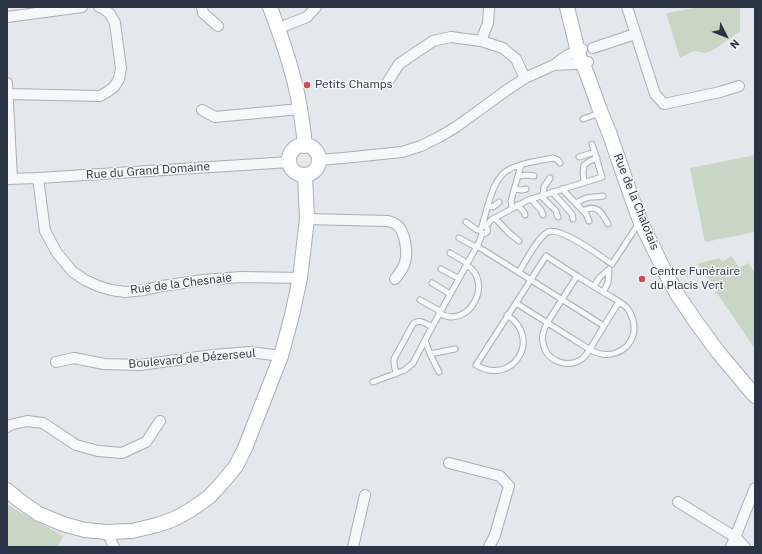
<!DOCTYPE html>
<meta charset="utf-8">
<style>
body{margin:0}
#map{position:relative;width:762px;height:554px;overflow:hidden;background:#e4e7ec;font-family:"IBM Plex Sans",sans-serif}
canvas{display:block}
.frame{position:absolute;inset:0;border:8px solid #2b3445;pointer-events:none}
.north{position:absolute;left:706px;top:16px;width:40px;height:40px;-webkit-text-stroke:3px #f4f6f9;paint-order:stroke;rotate:132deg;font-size:11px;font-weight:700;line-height:16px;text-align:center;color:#2b3445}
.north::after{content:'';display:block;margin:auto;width:14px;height:18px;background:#2b3445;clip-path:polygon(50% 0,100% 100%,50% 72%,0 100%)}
</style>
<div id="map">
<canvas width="762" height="554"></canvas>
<div class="frame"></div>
<div class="north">N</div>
</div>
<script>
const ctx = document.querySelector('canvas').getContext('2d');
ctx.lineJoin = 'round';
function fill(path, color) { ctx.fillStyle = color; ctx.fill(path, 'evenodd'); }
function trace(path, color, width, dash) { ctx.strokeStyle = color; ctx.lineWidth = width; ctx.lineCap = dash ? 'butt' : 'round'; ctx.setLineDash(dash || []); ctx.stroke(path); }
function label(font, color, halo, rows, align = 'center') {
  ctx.font = font + ' "IBM Plex Sans",sans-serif'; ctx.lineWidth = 3; ctx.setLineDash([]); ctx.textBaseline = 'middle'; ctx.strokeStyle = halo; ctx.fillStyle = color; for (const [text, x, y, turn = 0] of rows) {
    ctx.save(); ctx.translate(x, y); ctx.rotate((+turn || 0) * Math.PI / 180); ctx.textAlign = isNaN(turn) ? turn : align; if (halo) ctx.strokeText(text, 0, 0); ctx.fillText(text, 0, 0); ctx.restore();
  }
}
const green = new Path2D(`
 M 701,7 L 739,7 L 740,9 L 740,31 L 715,49 L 705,53 L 694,51 L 680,58 L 666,13 Z
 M 755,155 L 755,232 L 705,242 L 690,168 Z
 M 731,256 L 740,268 L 748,263 L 755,272 L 755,349 L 697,264 L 719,258 L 722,262 Z
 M 7,503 L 11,507 L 63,536 L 58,547 L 7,547 Z`);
const lane = new Path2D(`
 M 583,119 L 600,113
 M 579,157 L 595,152
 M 518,176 L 527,175 L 534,176
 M 584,182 L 583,173 L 584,165 L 590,161 L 597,158
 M 514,189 L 522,190 L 526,189
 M 562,189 L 586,214 L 589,221
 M 552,192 L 572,214 L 573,219
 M 543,195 L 544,187 L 550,178
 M 541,196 L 556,211 L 558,217
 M 531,199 L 541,210 L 543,215
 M 576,203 C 581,200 586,197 592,197 C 597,197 599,197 603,196
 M 517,205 L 524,212 L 525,215
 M 488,206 L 493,207 L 499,202
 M 512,208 L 511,201 L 521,165
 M 583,211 C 597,203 602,213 608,224
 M 495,218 L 509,233 L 519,241
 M 466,222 L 477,230 L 480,230
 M 482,226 C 488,208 492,177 510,169 C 523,162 539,161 553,158 L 558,160 L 560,163
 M 486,226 L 491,220 L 528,200 L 602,177 L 592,144
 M480.5 230a3.5 3.5 0 1 1 7 0a3.5 3.5 0 1 1-7 0Z
 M 459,238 L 476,247
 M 477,246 L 480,240 L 482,233
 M 450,253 L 467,263
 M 441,269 L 458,278
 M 519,272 C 525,262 538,237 548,232 C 560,226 600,256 612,264 L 635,229 L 640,223
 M 577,276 L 546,256 L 516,303 C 535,315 554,327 573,339 C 582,344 592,353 602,354 C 611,356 621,352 627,346 C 631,341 634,335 634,329 C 634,322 632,315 628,309 C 623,303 615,299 608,295 C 597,289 587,282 577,276 L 547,323 C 544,329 541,336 543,343 C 546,361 567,369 582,359 C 588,354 592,346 596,339 C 604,326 611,314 619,302
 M 432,283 L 450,294
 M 594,286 L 600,277 L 609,269 L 608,283 L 603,292
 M 420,300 L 440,311
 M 439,313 C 469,331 495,281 466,265
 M 507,315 C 543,338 513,387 476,365 L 516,303
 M 425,340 L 430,354 L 455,349
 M 430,354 L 439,372
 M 396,374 L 394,363 L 394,359 L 413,324 C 419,318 426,324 432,327 L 477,246 L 604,326
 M 373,382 L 405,370 L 413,363 L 432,327`);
const street = new Path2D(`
 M 202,7 L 203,13 L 218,26
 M 627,7 L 655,94 L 664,104 L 720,92 L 739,86
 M 7,17 L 82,7
 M 279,28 L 307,17 L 316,7
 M 481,41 L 488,23 L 489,7
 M 593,48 L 635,34
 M 554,65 L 574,64 L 588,62
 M 7,83 L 12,179
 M 387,83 L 399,64 L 433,41 L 451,37 L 481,41 L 503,48 L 516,59 L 525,78
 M 8,94 L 100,96 L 107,92 L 114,87 L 119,79 L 121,68 L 115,23 L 110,14 L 103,8 L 99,7
 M 202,110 L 215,117 L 300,109
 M 319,160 L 343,158 L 402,152 L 421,146 L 439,137 L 456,127 L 507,90 L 525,78 L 554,65 L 566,56 L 582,49
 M 38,178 L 45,231 L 57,253 L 73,272 L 85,280 L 98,286 L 111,290 L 125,292 L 145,290 L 162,286 L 203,280 L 241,277 L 300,278
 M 7,179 L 38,178 L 290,162
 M 307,219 L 388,221 C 391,222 395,223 397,225 C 405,231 408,253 405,262 C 404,268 399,274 395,279
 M 56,362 L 74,358 L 104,364 L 140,365 L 213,355 L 250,352 L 281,356
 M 7,427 L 10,425 L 27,421 L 43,423 L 76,445 L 98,451 L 122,453 L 146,442 L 160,421
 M 449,463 L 500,476 L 509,486 L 495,535 L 489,547
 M 678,502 L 735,537 L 745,547
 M 107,532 L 114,547
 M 353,547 L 365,495
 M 731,547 L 755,488`);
const secondary = new Path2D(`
 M 270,7 C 284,44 297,82 302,121 C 303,129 305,138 304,146
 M 567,7 L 579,56 L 587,74 L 601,113 L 609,132 L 631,196 L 641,223 L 652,245 L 664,270 L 679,297 L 696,322 L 718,352 L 755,396
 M289 160a15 15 0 1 1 30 0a15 15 0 1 1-30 0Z
 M 7,490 L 20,501 L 39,514 L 63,524 L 85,530 L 107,532 L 132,531 L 157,525 L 172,520 L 189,511 L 209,497 L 222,483 L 236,466 L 245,448 L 281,356 L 292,315 L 300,278 L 307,219 L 305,175`);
const markers = [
 [307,85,4,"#d1495b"],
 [642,279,4,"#d1495b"]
];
const poiNames = [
 ["Petits Champs",315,85],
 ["Centre Funéraire",650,272],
 ["du Placis Vert",650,286]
];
const streetNames = [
 ["Rue du Grand Domaine",148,171,-4],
 ["Rue de la Chalotais",636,202,68],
 ["Rue de la Chesnaie",181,284,-7],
 ["Boulevard de Dézerseul",192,359,-5]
];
fill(green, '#c9d6c5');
trace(lane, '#a9aeb7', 7);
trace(street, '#a9aeb7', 12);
trace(secondary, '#a9aeb7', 16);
trace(lane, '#f7f8fa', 5);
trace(street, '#f7f8fa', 10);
trace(secondary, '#fff', 14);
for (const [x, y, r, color] of markers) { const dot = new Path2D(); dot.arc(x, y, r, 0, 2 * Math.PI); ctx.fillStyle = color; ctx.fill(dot); trace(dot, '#f4f6f9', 1.5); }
label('12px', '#2b3445', '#f4f6f9', poiNames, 'left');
label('12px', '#2b3445', '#f4f6f9', streetNames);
</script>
